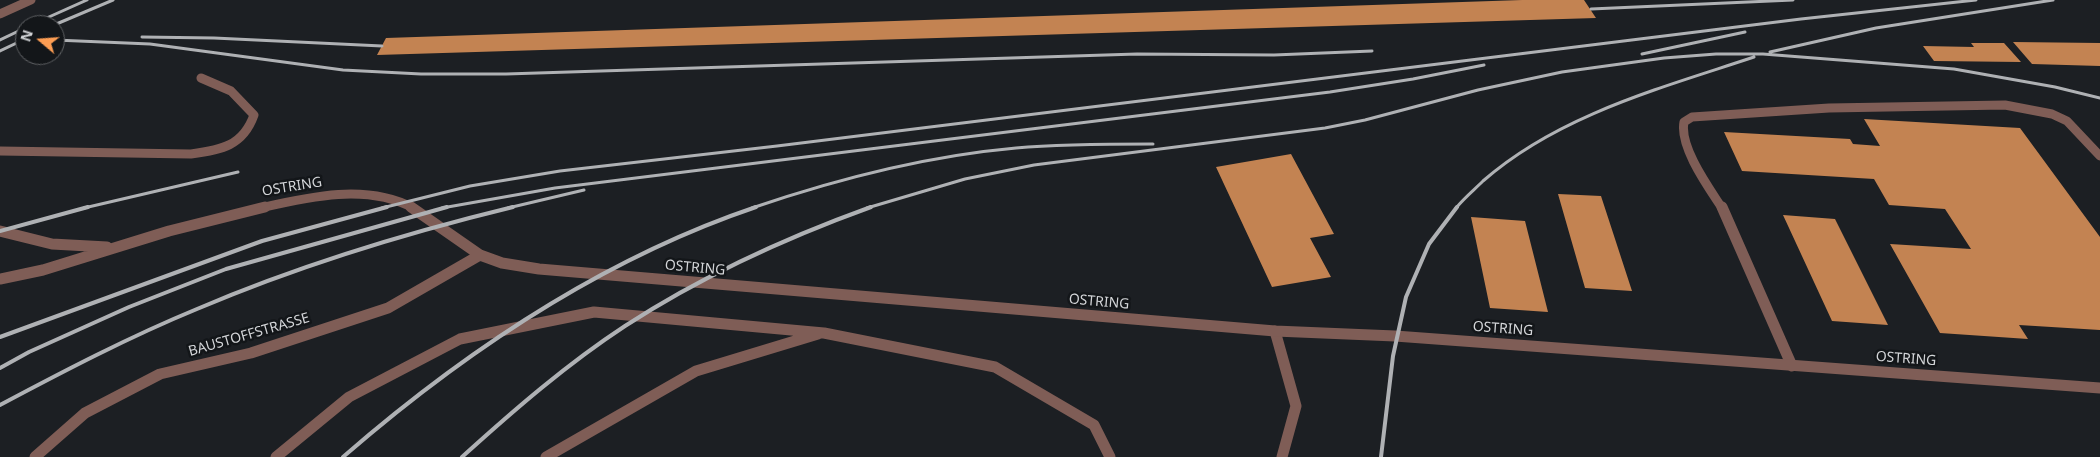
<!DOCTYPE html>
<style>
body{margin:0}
#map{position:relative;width:2100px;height:457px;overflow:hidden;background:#1c1f23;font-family:"Noto Sans",sans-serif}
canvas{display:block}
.north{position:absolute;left:15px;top:15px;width:50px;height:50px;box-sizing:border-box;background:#131619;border:1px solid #606265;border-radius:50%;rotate:288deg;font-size:14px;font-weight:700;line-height:20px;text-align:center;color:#d3d5d8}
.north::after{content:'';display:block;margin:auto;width:18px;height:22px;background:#fc9d53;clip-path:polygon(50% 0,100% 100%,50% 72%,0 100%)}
</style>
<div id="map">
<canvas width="2100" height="457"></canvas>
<div class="north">N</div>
</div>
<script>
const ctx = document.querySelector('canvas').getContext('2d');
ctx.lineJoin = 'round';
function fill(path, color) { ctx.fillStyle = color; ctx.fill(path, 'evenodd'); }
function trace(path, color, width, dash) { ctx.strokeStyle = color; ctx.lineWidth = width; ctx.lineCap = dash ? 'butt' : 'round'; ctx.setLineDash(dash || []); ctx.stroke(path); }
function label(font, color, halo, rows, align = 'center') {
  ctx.font = font + ' "Noto Sans",sans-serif'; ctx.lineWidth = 5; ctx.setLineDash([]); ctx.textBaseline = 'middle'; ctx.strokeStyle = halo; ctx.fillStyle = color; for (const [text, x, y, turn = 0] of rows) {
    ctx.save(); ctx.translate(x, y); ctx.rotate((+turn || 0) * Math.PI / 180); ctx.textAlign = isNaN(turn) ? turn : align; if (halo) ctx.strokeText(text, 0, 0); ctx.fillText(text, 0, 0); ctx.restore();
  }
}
const building = new Path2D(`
 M 1522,0 L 1584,0 L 1596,18 L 377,55 L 386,38 Z
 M 2013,42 L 2100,43 L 2100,66 L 2032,64 Z
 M 1971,43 L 2004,43 L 2021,62 L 1934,61 L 1923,46 L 1974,47 Z
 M 1864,119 L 2020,128 L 2100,237 L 2100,330 L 2019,325 L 2028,339 L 1940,333 L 1890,244 L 1971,249 L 1945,209 L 1889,205 L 1874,179 L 1742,171 L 1724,132 L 1850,139 L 1853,144 L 1880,146 Z
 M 1291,154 L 1334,234 L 1310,238 L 1331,277 L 1272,287 L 1216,167 Z
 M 1558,194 L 1601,196 L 1632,291 L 1585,288 Z
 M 1783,215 L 1835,219 L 1888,325 L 1832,321 Z
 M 1471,217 L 1525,221 L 1548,312 L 1490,308 Z`);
const serviceFar1 = new Path2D(`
 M 0,151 L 191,154 C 221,150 243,146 254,115 L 231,91 L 201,78
 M 1722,208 C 1709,188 1679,147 1684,122 L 1692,117 L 1829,108 L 2005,105 L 2052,114 L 2067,121 L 2100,156`);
const service = new Path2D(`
 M 1722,207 L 1792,366
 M 1275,331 L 1296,406 L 1282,457
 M 276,457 L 349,397 L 460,339 L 594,312 L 824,333 L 995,367 L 1094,425 L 1110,457
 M 546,457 L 696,371 L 818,334`);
const minorFar1 = new Path2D(`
 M 0,14 L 31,0
 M 260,208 C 308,197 367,183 413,208`);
const minor = new Path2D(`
 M 411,207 L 480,255 L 502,263 L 539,269 L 1275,331 L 1395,336 L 2100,388
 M 0,231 L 52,244 L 107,247
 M 0,279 L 43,270 L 169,231 L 265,207
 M 35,457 L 85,413 L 160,374 L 251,353 L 388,308 L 480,255`);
const railFar1 = new Path2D(`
 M 1591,9 L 1793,0
 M 31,25 L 87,0
 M 54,25 L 113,0
 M 142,37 L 214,38 L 382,46
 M 0,40 L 25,28
 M 55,40 L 150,44 L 343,70 L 421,74 L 506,74 L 1137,54 L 1274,55 L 1372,51
 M 0,51 L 25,39
 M 1770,52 L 1876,28 L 2053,0
 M 1642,54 L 1745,32
 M 84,208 L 238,172
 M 382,208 L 470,186 L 560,171 L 777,146 L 1801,19 L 1976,0
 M 442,208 L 555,188 L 1330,92 L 1413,79 L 1484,65
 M 508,208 L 584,190
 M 752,208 C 837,179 926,156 1016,148 C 1061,144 1107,144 1153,144
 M 867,208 L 965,179 L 1034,165 L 1325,128 L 1365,120 L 1478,90 L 1562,72 L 1664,58 L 1716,54 L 1763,54 L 1954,69 L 2055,87 L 2100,98
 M 1456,208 C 1464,198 1474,190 1483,181 C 1558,115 1661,88 1754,57`);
const rail = new Path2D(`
 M 0,231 L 88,207
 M 0,337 L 262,241 L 387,207
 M 0,368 L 29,352 L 129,307 L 226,269 L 447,207
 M 0,405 C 64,371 129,337 197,309 C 298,266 406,233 513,207
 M 343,457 C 465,351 602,259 756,207
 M 462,457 C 514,410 567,364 625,326 C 702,276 785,238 871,207
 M 1381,457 L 1393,356 L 1406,297 L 1429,244 L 1457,207`);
const streetNames = [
 ["OSTRING",292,187,-9],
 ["OSTRING",695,268,5],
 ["OSTRING",1099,302,5],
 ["OSTRING",1503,329,4],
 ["BAUSTOFFSTRASSE",249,335,-16],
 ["OSTRING",1906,359,4]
];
fill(building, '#c38352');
trace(serviceFar1, '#7f5d56', 9);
trace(service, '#7f5d56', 11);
trace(minorFar1, '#7f5d56', 9);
trace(minor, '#7f5d56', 11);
trace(railFar1, '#afb1b4', 3);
trace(rail, '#afb1b4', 4);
label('14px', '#d3d5d8', '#131619', streetNames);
</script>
